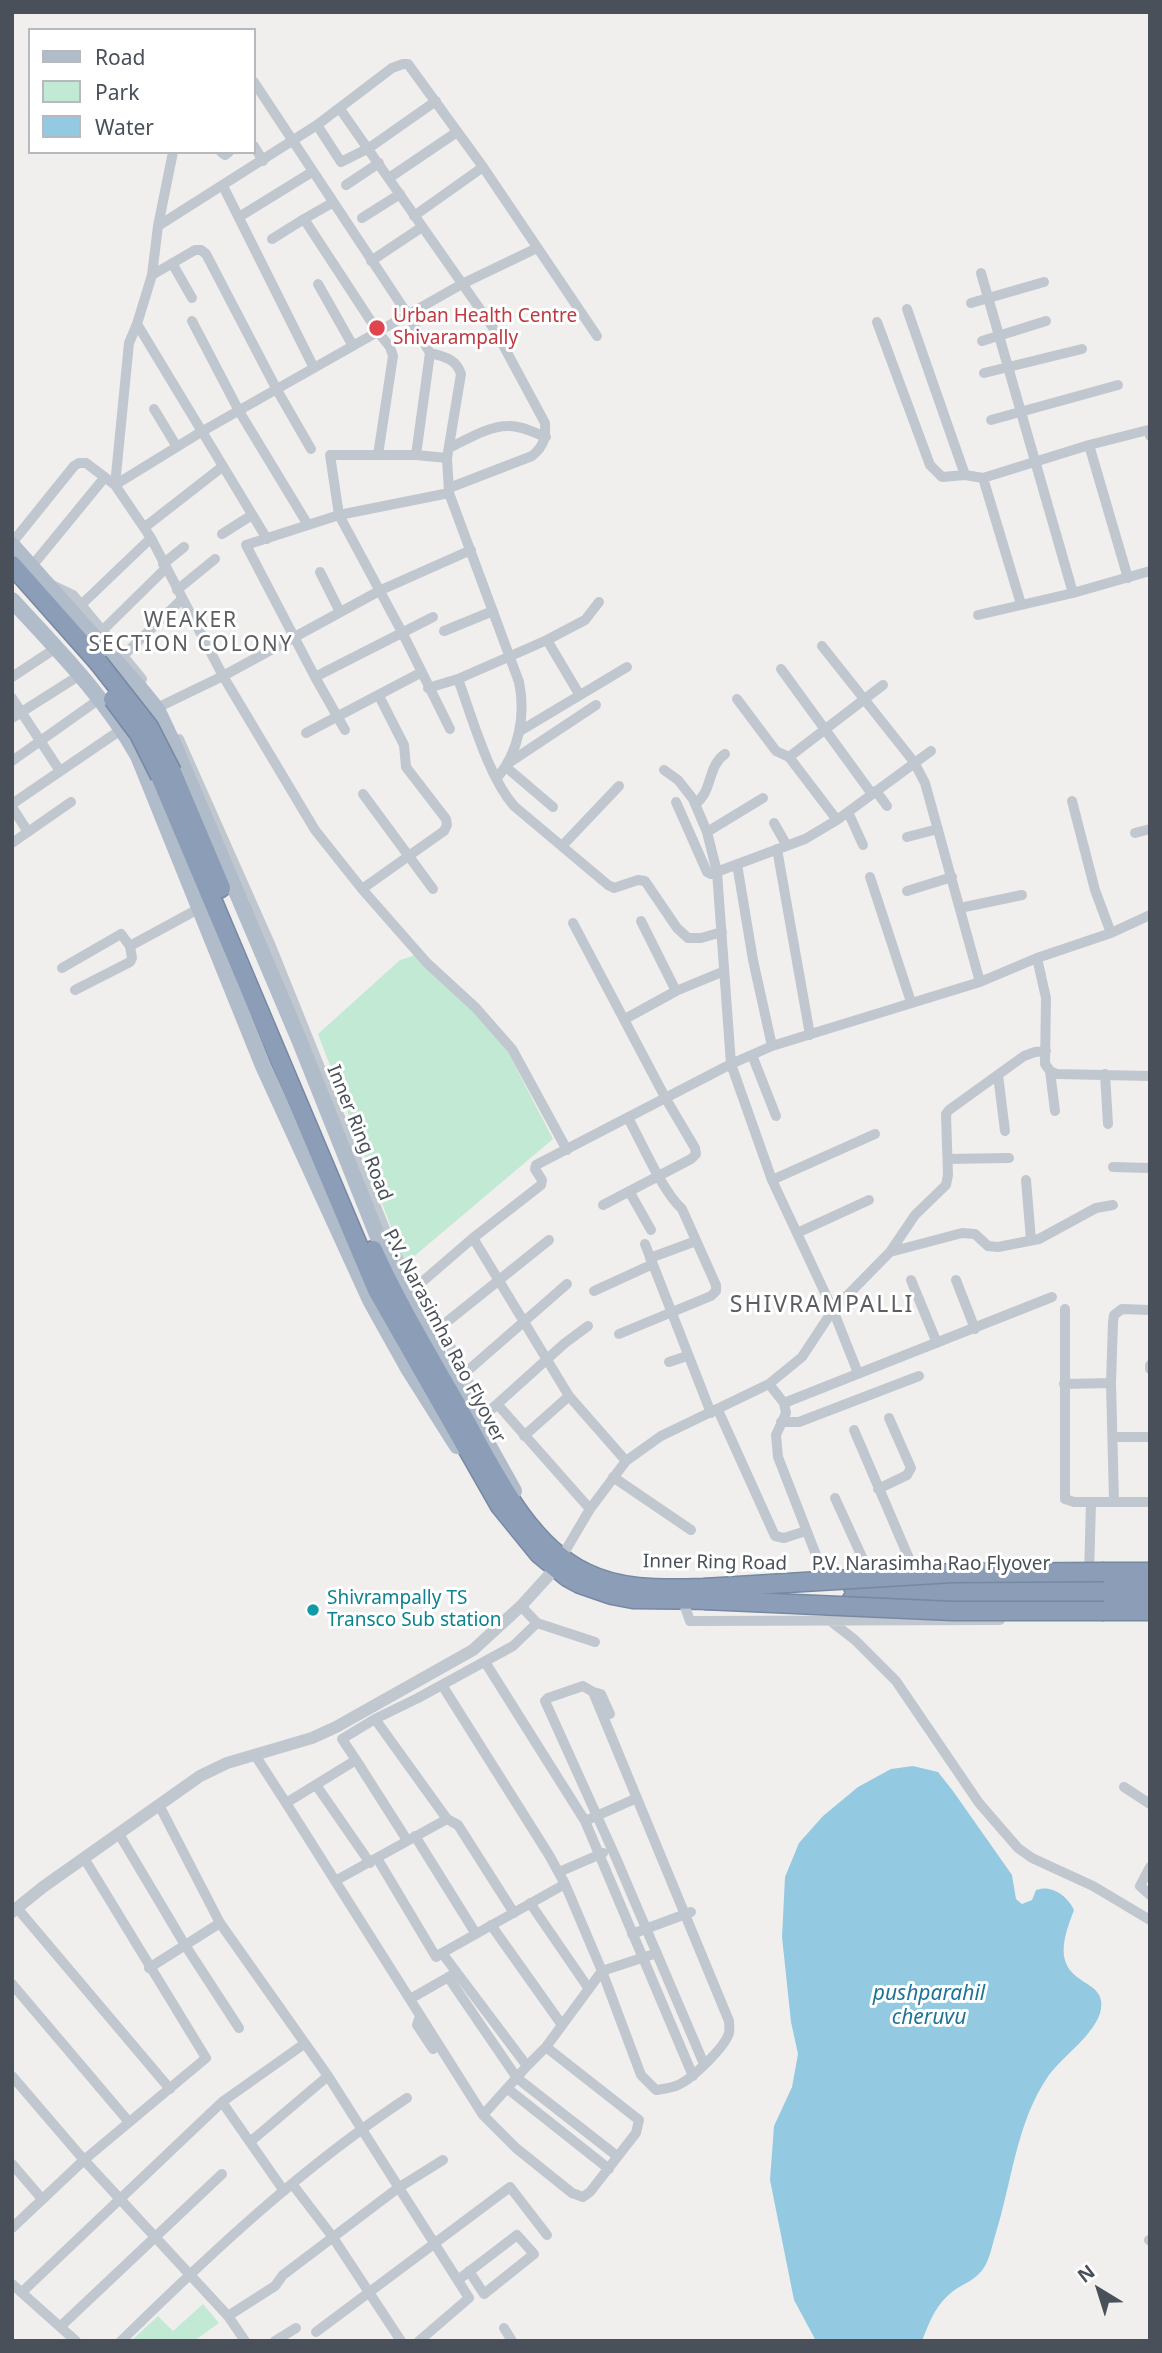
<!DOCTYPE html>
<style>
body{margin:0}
#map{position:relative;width:1162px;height:2353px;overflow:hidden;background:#f1efee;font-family:"Noto Sans",sans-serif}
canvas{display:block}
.frame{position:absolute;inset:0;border:14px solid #495059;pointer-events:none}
.legend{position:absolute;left:28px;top:28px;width:228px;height:126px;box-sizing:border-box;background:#fff;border:2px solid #b6b9bd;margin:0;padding:9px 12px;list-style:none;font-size:21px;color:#495059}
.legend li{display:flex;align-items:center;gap:14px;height:35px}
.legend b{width:35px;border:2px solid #b6b9bd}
.north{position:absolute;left:1064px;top:2255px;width:70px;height:70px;-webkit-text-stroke:5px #fff;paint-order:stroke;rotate:322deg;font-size:19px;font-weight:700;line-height:28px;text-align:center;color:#495059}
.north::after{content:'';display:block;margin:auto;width:24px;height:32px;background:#495059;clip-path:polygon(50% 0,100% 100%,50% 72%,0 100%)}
</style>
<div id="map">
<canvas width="1162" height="2353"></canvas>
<div class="frame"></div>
<ul class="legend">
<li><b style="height:9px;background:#b1bcca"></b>Road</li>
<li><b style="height:19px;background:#c2e9d4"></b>Park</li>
<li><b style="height:19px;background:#94cae1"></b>Water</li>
</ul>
<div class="north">N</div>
</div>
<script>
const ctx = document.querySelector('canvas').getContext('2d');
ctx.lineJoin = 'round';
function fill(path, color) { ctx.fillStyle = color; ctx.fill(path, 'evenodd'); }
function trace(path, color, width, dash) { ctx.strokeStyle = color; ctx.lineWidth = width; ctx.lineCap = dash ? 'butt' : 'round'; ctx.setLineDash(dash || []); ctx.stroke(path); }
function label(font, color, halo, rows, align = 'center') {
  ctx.font = font + ' "Noto Sans",sans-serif'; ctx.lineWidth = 6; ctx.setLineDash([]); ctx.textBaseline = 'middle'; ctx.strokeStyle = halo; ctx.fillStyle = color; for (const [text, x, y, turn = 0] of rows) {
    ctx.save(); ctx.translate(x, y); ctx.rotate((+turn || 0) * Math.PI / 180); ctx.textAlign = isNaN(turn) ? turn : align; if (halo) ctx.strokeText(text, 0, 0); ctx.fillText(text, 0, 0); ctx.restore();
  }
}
const green = new Path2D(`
 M 419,954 L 498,1033 L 553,1139 L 405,1264 L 318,1034 L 400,960 Z
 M 203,2304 L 219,2323 L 194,2341 L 131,2341 L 158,2316 L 173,2331 Z`);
const water = new Path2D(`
 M 913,1766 L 938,1772 L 953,1791 L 1012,1875 L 1016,1899 L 1022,1904 L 1032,1900 L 1036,1890 C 1051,1884 1068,1896 1074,1910 C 1069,1924 1062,1940 1064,1956 C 1069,1986 1106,1981 1101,2009 C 1097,2033 1063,2056 1049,2075 C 1016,2122 1012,2183 995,2236 C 992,2246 990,2257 985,2266 C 977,2280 964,2283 952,2292 C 935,2306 930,2321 922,2341 L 816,2341 L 794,2300 L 770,2180 L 774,2126 L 792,2087 L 798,2054 L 791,2022 L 782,1937 L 785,1877 L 799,1843 L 823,1816 L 858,1787 L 891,1769 Z`);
const minor = new Path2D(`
 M 254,82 L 408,315 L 430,353 L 416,455
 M 340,109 L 496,332 L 545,423 C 546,438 544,446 532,456 L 449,488
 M 317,125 L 341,162 L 369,148 L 436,101
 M 254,146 L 263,161
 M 221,152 L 225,155 L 229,152
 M 389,178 L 457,132
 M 346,185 L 379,163
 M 223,186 L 314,368
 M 332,203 L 304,219 L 378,332 L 390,347 L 393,356 L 378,455
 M 414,216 L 483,167
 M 239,217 L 312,172
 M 362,218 L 400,194
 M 158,226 L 317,125 L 392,68 L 403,64 L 408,64 L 483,167 L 597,336
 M 272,239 L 304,219
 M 371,261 L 422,227
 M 172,263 L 192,298
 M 981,273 L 1073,593
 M 152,275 L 195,250 L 201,250 L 206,254 L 277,390 L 311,449
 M 318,284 L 353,346
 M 971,303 L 1044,282
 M 907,309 L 965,475
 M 192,321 L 239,411 L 308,525
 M 877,322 L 930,465 L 942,477 L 965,475 L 983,478 L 1089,445 L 1148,430 L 1150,436
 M 137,324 L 267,539
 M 982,341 L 1046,321
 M 430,353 C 444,357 456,358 461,374 L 447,458 L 449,493 L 519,682 C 526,715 519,752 497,778
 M 984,373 L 1082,349
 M 154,409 L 177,447
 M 991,420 L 1118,385
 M 1089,445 L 1128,578
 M 449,448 C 466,440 488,426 508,426 C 521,425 534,433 546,437
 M 447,458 L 416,455 L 330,455 L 339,515 L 403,634 L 450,729
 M 983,478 L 1021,604
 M 115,485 L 201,432 L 462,284 L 537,248
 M 115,485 L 129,343 L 137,324 L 152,275 L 158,226 L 173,152
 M 145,527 L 222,467
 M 222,534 L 252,515
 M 12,543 L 74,466 L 79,463 L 86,463 L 115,485 L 151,538 L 223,676 L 315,830 L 362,889 L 427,963 L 476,1008 L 512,1049 L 567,1150
 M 163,564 L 184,547
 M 32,566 L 105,477
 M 320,572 L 340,612
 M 52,585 L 73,595 L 142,679
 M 177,590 L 215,559
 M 81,605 L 151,538
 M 978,615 L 1073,593 L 1150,571
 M 103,630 L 166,568
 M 444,631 L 493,611
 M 547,640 L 579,694
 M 822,646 L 914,762 L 925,783 L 980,982
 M 123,656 L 182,599
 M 781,669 L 872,794
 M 12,677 L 56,648
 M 315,677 L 433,617
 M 458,679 C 472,717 488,776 514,806 L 608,885 L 614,888 L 638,880 L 645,881 L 677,928 L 688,938 L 701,938 L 722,932
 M 428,688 L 458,679 L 547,640 L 585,620 L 599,602
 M 12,698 L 60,771
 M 737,699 L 776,751 L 789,757 L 883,685
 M 163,705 L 223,676 L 381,590 L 471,550
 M 12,718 L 80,675
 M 345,730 L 315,677 L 246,545 L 339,515 L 449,493
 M 520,731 L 627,667
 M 306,733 L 422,672
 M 179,739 L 271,946 L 394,1251 L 415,1288 L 441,1328 L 485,1415 L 480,1427
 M 789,757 L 837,820
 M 12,761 L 101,698
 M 510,762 L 596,705
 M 506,767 L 553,807
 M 664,770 L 678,780 L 693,799 L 707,832 L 717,872 L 731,1064 L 772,1180 L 833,1310 L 858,1373
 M 876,791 L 887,806
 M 363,794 L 433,889
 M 1072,801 L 1095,890 L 1111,933
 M 676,802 L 707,872 L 711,874 L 805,839 L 837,820 L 931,751
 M 12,804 L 125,727
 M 695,804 C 713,792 707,766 725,754
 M 12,807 L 28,832
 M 848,812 L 863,845
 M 774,823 L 787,846
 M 707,832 L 763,798
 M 1135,833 L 1150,829
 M 907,837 L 938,829
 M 12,843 L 71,802
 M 563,845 L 619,786
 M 777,849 L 810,1035
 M 737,864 L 753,960 L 772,1046
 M 870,877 L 911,1002
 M 362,889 L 444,831 L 447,825 L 446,819 L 406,767 L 404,745 L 379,696
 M 907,891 L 952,877
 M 960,908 L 1022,895
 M 641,921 L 676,991
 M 573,923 L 666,1099 L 695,1148 L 696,1154 L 691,1159 L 603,1205
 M 130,946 L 200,908
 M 1037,958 L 1046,998 L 1045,1064 L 1050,1071 L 1057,1074 L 1150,1076
 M 62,968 L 121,934 L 130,946 L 132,958 L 130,962 L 75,990
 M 625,1019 L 676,991 L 722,972
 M 752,1055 L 776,1116
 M 1050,1071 L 1055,1111
 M 1105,1074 L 1108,1124
 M 998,1075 L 1005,1131
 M 948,1159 L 1009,1158
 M 1113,1167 L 1150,1168
 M 772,1180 L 875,1134
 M 1026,1180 L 1031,1240
 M 629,1191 L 651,1230
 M 797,1233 L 869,1200
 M 473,1238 L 569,1396 L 626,1461
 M 645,1244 L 711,1413
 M 890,1252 L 962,1233 L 975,1234 L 988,1246 L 998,1247 L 1039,1239 L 1096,1208 L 1113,1205
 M 650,1258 L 696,1241
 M 911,1280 L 937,1343
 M 956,1280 L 975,1329
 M 415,1288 L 473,1238 L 541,1185 L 542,1180 L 535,1169 L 536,1165 L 731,1064 L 772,1046 L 980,982 L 1037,958 L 1111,933 L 1150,915
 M 594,1291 L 653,1264
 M 1065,1309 L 1065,1499 L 1074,1502 L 1147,1502
 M 619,1334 L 711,1296 L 716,1291 L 716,1285 L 682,1209 C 662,1191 642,1143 628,1118
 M 428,1337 L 549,1240
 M 669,1362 L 687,1356
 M 1150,1365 L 1150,1369
 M 465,1373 L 567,1284
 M 769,1384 L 784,1403 L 786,1413 L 776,1435 L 778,1457 L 827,1583
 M 1064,1384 L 1111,1383
 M 784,1403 L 1052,1297
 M 498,1405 L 590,1509
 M 718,1410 L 775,1536 L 784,1538 L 806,1531
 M 485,1415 L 565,1343 L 588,1326
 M 781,1422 L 799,1422 L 919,1376
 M 854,1430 L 917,1577
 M 524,1436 L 569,1396
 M 1113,1437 L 1150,1437
 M 613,1477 L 691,1530
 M 878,1489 L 907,1475 L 911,1468 L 889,1418
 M 835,1498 L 873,1581
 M 1114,1501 L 1111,1383 L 1113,1322 L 1114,1315 L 1122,1309 L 1150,1310
 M 564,1553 L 590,1509 L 626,1461 L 661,1436 L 769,1384 L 802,1357 L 833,1310 L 890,1252 L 915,1215 L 946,1185 L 948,1175 L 946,1114 L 949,1110 L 1024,1056 L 1035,1052 L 1046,1051
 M 1089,1575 L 1091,1502
 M 684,1604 L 690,1621 L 1000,1620
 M 521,1606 L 537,1623 L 595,1642
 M 828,1619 L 855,1640 L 896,1681 L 979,1803 L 1018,1848 L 1032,1858 L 1093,1886 L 1150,1920
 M 537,1623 L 513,1646 L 418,1698 L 375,1719 L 342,1739 L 356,1760 L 286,1803 L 483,2115 L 516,2148 L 572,2193 L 583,2197 L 590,2192 L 636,2133 L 639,2120 L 546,2047 L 602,1971 L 657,1953
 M 485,1662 L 585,1821 L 693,2076
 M 442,1685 L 549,1855 L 565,1884 L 602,1971 L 641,2075 L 656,2090 C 663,2089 672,2088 678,2085 C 692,2079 725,2047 729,2033 C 730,2029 729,2025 729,2021 L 593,1692 L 583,1686 L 548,1698 L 545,1701 L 616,1858 L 704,2064
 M 593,1692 L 601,1694 L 610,1714
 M 375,1719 L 447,1819 L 458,1825 L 514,1913
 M 255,1755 L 286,1803
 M 356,1760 L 407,1840
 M 316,1785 L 370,1863
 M 1124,1787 L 1150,1804
 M 159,1805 L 220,1923 L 328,2076 L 469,2298 L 419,2341
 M 585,1821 L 637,1798
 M 119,1834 L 185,1945 L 239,2028
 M 415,1836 L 476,1934
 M 377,1858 L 436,1957 L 442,1953
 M 1150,1867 L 1140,1886 L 1150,1895
 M 559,1872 L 603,1853
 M 335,1881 L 447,1819
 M 530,1903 L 589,1989
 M 17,1908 L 170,2089
 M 491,1925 L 562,2025
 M 632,1934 L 691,1912
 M 149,1968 L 220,1923
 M 448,1977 L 517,2078 L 617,2156
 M 12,1984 L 129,2122
 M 410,1999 L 452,1975
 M 420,2016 L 417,2025 L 433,2049
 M 546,2047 L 527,2066 L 442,1953 L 565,1884
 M 12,2076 L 84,2160 L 228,2316 L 245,2341
 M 508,2089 L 609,2169
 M 483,2115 L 527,2066
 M 250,2142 L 328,2076
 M 12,2164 L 42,2199
 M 293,2185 L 332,2236 L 401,2341
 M 284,2191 L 222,2102 L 304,2044
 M 12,2228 L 84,2160 L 206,2058 L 84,1858
 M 1149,2240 L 1150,2241
 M 458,2280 L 517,2235 L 534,2254 L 484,2294 L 469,2271
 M 12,2284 L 76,2341
 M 22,2292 L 222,2102
 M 228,2316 L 275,2286 L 283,2275 L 398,2188 L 443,2160
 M 61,2326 L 222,2174
 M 504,2328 L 512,2341
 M 316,2332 L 510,2187 L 547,2235
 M 121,2341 C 210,2254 302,2167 407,2098
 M 275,2341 L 296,2328`);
const tertiary = new Path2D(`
 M 12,1912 L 43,1887 L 200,1776 L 227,1763 L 312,1738 L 336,1727 L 473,1650 L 521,1606 L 551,1573`);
const primary = new Path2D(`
 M 12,545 L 139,687 L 157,709 L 174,745 L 300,1042 L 385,1255 L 428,1337 L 514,1491
 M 12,600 C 57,649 105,697 138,756 L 263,1066 L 370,1300 L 409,1370 L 457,1446`);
const motorway = new Path2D(`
 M 12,565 L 98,662
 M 172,772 L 221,888
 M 160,776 L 377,1290 L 500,1506 L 539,1554 L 567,1577 L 580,1584 L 612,1595 L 633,1599 L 719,1600
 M 373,1250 C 397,1303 427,1353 456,1404 C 489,1461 523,1543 586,1573 C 626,1593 673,1588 717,1588
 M 1104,1572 L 1150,1572
 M 853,1587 L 1150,1584
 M 852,1599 L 1150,1596
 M 1104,1611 L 1150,1611`);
const motorwayBridge = new Path2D(`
 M 98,662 L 149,727 L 172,772
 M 113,699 L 139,734 L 160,776
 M 704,1588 L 953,1573 L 1104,1572
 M 704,1600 L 953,1611 L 1104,1611`);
const markers = [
 [377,328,9,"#e0444e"],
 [313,1610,7,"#0f9aa8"]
];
const healthNames = [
 ["Urban Health Centre",393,317],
 ["Shivarampally",393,339]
];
const streetNames = [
 ["Inner Ring Road",359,1133,68],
 ["P.V. Narasimha Rao Flyover",444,1336,62],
 ["Inner Ring Road",715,1563,1],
 ["P.V. Narasimha Rao Flyover",931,1565]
];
const cultureNames = [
 ["Shivrampally TS",327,1599],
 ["Transco Sub station",327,1621]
];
const neighbourhoodNames = [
 ["WEAKER",191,621],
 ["SECTION COLONY",191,645]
];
const waterNames = [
 ["pushparahil",929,1994],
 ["cheruvu",929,2018]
];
const quarterNames = [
 ["SHIVRAMPALLI",822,1305]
];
fill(green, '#c2e9d4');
fill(water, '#94cae1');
trace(motorway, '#7788a3', 21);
trace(minor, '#c1c7cf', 10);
trace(tertiary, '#c1c7cf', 12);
trace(primary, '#b1bcca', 16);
trace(motorway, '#8c9db7', 18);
trace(motorwayBridge, '#7788a3', 21, []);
trace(motorwayBridge, '#8c9db7', 18);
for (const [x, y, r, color] of markers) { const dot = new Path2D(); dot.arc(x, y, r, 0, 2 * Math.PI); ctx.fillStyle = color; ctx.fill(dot); trace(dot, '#fff', 2.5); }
label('19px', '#be3a42', '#fff', healthNames, 'left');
label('19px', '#495059', '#fff', streetNames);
label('19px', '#0d838f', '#fff', cultureNames, 'left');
ctx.letterSpacing = '2px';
label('21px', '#5c5e62', '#fff', neighbourhoodNames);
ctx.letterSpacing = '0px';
label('italic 21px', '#1d7498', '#fff', waterNames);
ctx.letterSpacing = '2px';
label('23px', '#5c5e62', '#fff', quarterNames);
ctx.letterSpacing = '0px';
</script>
